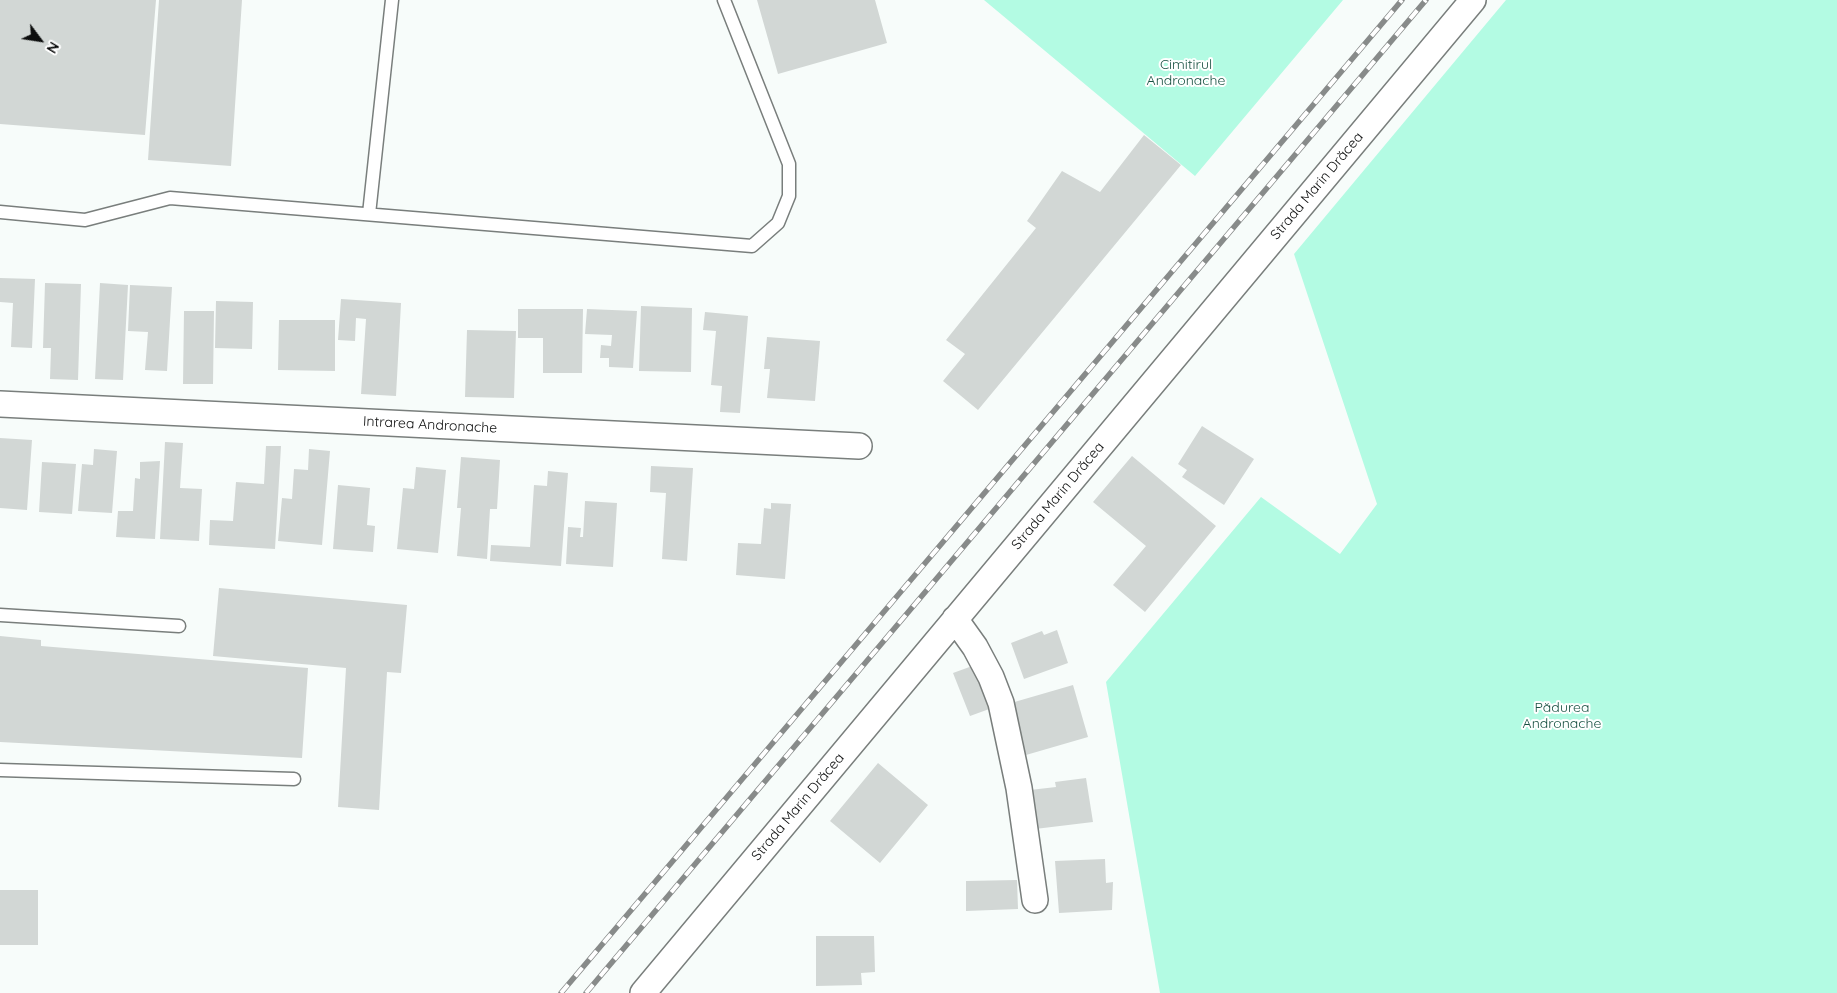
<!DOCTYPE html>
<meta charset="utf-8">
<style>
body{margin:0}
#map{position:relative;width:1837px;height:993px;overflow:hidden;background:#f7fcfa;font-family:Quicksand,sans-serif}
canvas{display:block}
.north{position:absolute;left:15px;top:15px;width:50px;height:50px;-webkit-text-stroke:4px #fff;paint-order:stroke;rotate:121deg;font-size:14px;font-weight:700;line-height:20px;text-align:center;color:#0c0d0d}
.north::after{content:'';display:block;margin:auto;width:18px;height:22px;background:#0c0d0d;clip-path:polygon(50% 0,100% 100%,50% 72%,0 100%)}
</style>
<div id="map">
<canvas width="1837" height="993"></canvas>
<div class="north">N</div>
</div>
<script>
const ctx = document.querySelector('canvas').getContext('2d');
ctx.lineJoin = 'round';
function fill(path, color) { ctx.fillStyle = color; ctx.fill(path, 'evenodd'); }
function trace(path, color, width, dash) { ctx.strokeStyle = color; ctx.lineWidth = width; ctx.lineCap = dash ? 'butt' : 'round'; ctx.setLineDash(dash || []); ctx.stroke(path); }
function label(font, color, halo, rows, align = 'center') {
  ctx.font = font + ' Quicksand,sans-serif'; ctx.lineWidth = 4; ctx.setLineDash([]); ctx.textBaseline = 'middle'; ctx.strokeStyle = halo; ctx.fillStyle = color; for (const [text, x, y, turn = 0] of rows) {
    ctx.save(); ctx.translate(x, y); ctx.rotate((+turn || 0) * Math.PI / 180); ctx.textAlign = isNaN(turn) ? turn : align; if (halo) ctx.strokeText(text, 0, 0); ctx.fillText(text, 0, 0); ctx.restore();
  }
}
const green = new Path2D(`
 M 984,0 L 1343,0 L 1195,176 Z
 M 1506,0 L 1837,0 L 1837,993 L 1160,993 L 1106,682 L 1261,497 L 1340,554 L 1377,504 L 1294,254 Z`);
const building = new Path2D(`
 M 0,0 L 156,0 L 145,135 L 0,124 Z
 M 159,0 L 242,0 L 231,166 L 148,160 Z
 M 757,0 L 875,0 L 887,43 L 778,74 Z
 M 1144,135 L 1181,165 L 978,410 L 943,381 L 965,354 L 946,340 L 1036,228 L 1027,221 L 1062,171 L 1100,192 Z
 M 0,278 L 35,279 L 32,348 L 11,347 L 13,303 L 0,302 Z
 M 45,283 L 81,284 L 78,380 L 50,379 L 51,348 L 43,348 Z
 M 100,283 L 128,285 L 123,380 L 95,379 Z
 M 130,285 L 172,287 L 167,371 L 145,370 L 148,332 L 128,331 Z
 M 341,299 L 401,303 L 396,396 L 361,394 L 366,319 L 356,318 L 355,341 L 338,340 Z
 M 216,301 L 253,302 L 252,349 L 215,348 Z
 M 641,306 L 692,308 L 691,372 L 639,371 Z
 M 518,309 L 583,309 L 582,373 L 543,373 L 543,338 L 518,338 Z
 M 587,309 L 637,311 L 633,368 L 609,367 L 609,358 L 600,358 L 601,345 L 611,346 L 612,335 L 585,334 Z
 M 184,311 L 214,311 L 213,384 L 183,384 Z
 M 705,312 L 748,316 L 740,413 L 720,412 L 722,386 L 711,385 L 716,331 L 703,330 Z
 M 279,320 L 335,320 L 335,371 L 278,370 Z
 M 467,330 L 516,331 L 514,398 L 465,397 Z
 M 767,337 L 820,341 L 815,401 L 767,398 L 770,369 L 764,369 Z
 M 1202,426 L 1254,459 L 1224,505 L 1182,477 L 1187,470 L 1178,464 Z
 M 0,438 L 32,440 L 27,510 L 0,508 Z
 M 165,442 L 183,443 L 180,488 L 202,489 L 199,541 L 160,539 Z
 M 266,446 L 281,446 L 275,549 L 209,545 L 210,520 L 233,521 L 236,482 L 264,484 Z
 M 94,449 L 117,451 L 112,513 L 78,511 L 82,464 L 93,465 Z
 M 309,449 L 330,451 L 322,545 L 278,541 L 282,498 L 292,499 L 294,469 L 308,470 Z
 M 1132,456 L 1216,526 L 1145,612 L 1113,585 L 1146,546 L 1093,502 Z
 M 461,457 L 500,460 L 497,509 L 490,509 L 487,559 L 457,556 L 461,508 L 457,508 Z
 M 160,461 L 155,539 L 116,537 L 118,511 L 133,511 L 135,478 L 140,479 L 140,462 Z
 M 42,462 L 76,464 L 72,514 L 39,512 Z
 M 651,466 L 693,468 L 687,561 L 662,559 L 666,493 L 650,492 Z
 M 416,467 L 446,470 L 438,553 L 397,549 L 403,488 L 414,489 Z
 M 548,471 L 568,473 L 561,566 L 490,561 L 491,545 L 530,547 L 534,485 L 547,486 Z
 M 338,485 L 370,488 L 367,525 L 375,526 L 373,552 L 333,549 Z
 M 585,501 L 617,503 L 613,567 L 566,564 L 568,527 L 581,528 L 580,537 L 583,537 Z
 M 771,503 L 791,504 L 785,579 L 736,575 L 738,543 L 761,544 L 764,508 L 771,509 Z
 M 219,588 L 407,605 L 401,673 L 387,672 L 379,810 L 338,807 L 346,668 L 213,656 Z
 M 1057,630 L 1068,663 L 1024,679 L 1011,643 L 1042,631 L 1044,635 Z
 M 0,636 L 41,640 L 41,646 L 308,668 L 302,758 L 0,742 Z
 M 975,665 L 992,708 L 970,716 L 953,673 Z
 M 1073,685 L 1088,737 L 1026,755 L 1011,703 Z
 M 878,763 L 928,805 L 880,863 L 830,821 Z
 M 1086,778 L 1093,822 L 1035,829 L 1030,790 L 1056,787 L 1055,782 Z
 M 1105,859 L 1106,883 L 1113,882 L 1112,910 L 1059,913 L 1055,861 Z
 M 1017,880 L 1018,909 L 966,911 L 966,881 Z
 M 0,890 L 38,890 L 38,945 L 0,945 Z
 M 816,936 L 874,936 L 875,972 L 861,973 L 862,985 L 816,986 Z`);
const service = new Path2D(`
 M 0,212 L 85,220 L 170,198 L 752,246 L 778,223 L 789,196 L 789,164 L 724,0
 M 369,214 L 392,0
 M 0,615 L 179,626
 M 0,770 L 294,779`);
const minor = new Path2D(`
 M 0,404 L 859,446
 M 955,619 L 975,647 L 991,677 L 1001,703 L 1019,788 L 1035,900
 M 643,993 L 1473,0`);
const rail = new Path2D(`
 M 561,993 L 1402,0
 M 586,993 L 1426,0`);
const parkNames = [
 ["Cimitirul",1186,65],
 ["Andronache",1186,81],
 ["Pădurea",1562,708],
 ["Andronache",1562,724]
];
const streetNames = [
 ["Strada Marin Drăcea",1317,186,-50],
 ["Intrarea Andronache",430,425,3],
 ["Strada Marin Drăcea",1058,496,-50],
 ["Strada Marin Drăcea",798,807,-50]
];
fill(green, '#b3fbe3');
fill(building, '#d2d7d5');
trace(service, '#797e7c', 15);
trace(minor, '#797e7c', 28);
trace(service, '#fff', 12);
trace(minor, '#fff', 25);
trace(rail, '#888b8a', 5.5);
trace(rail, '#fff', 4, [11]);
label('14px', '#185142', '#fff', parkNames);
label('14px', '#0c0d0d', '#fff', streetNames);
</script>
